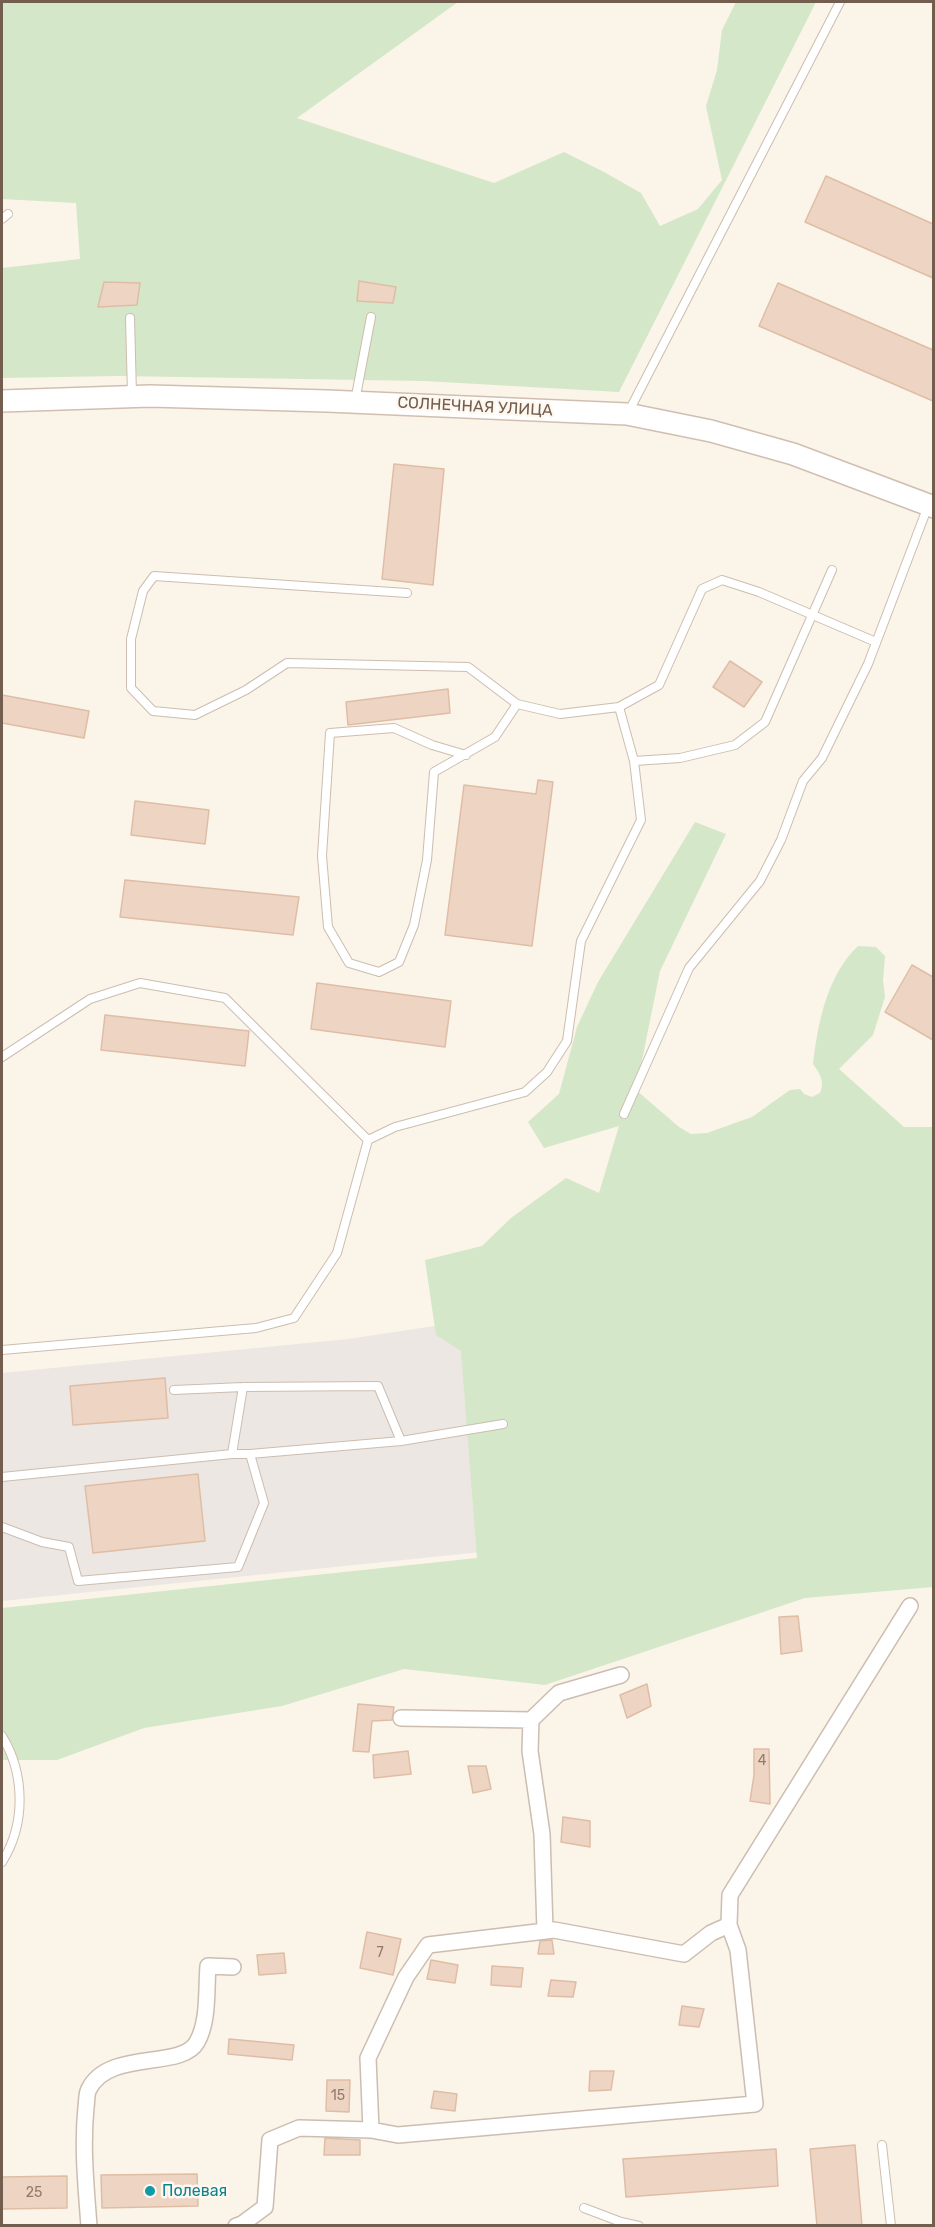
<!DOCTYPE html>
<meta charset="utf-8">
<style>
body{margin:0}
#map{position:relative;width:935px;height:2227px;overflow:hidden;background:#fbf4e9;font-family:Rubik,sans-serif}
canvas{display:block}
.frame{position:absolute;inset:0;border:3px solid #735d4f;pointer-events:none}
</style>
<div id="map">
<canvas width="935" height="2227"></canvas>
<div class="frame"></div>
</div>
<script>
const ctx = document.querySelector('canvas').getContext('2d');
ctx.lineJoin = 'round';
function fill(path, color) { ctx.fillStyle = color; ctx.fill(path, 'evenodd'); }
function trace(path, color, width, dash) { ctx.strokeStyle = color; ctx.lineWidth = width; ctx.lineCap = dash ? 'butt' : 'round'; ctx.setLineDash(dash || []); ctx.stroke(path); }
function label(font, color, halo, rows, align = 'center') {
  ctx.font = font + ' Rubik,sans-serif'; ctx.lineWidth = 5; ctx.setLineDash([]); ctx.textBaseline = 'middle'; ctx.strokeStyle = halo; ctx.fillStyle = color; for (const [text, x, y, turn = 0] of rows) {
    ctx.save(); ctx.translate(x, y); ctx.rotate((+turn || 0) * Math.PI / 180); ctx.textAlign = isNaN(turn) ? turn : align; if (halo) ctx.strokeText(text, 0, 0); ctx.fillText(text, 0, 0); ctx.restore();
  }
}
const industrial = new Path2D(`
 M 481,1319 L 501,1550 L 2,1601 L 2,1373 L 348,1339 Z`);
const green = new Path2D(`
 M 2,2 L 458,2 L 297,118 L 494,183 L 564,152 L 604,172 L 641,193 L 660,226 L 698,209 L 722,180 L 706,106 L 717,70 L 722,30 L 736,2 L 816,2 L 619,392 L 424,381 L 119,376 L 2,378 L 2,268 L 80,259 L 76,203 L 2,199 Z
 M 695,822 L 726,834 L 660,971 L 636,1090 L 679,1127 L 691,1134 L 707,1133 L 752,1117 L 790,1090 L 800,1089 L 804,1094 L 812,1097 L 820,1093 C 825,1081 820,1074 813,1064 C 818,1023 827,975 858,946 L 876,947 L 885,956 L 883,980 L 885,997 L 873,1035 L 839,1069 L 904,1127 L 933,1127 L 933,1587 L 805,1598 L 545,1685 L 404,1669 L 282,1706 L 144,1728 L 57,1760 L 2,1760 L 2,1608 L 477,1558 L 461,1351 L 436,1335 L 425,1260 L 482,1246 L 511,1218 L 566,1178 L 599,1193 L 619,1126 L 544,1148 L 528,1122 L 559,1094 L 577,1027 L 598,982 Z`);
const building = new Path2D(`
 M 826,176 L 933,224 L 933,278 L 805,222 Z
 M 359,281 L 396,287 L 393,303 L 357,301 Z
 M 104,282 L 140,283 L 137,305 L 98,307 Z
 M 778,283 L 933,350 L 933,401 L 759,326 Z
 M 394,464 L 444,469 L 433,585 L 382,579 Z
 M 730,661 L 762,682 L 744,707 L 713,687 Z
 M 448,689 L 450,713 L 348,725 L 346,702 Z
 M 2,695 L 89,711 L 84,738 L 2,723 Z
 M 538,780 L 553,782 L 532,946 L 445,935 L 464,785 L 536,794 Z
 M 135,801 L 209,810 L 205,844 L 131,835 Z
 M 125,880 L 299,897 L 293,935 L 120,917 Z
 M 912,965 L 933,977 L 933,1040 L 885,1012 Z
 M 317,983 L 451,1001 L 445,1047 L 311,1029 Z
 M 105,1015 L 249,1031 L 245,1066 L 101,1050 Z
 M 165,1378 L 168,1418 L 73,1425 L 70,1386 Z
 M 198,1474 L 205,1541 L 93,1553 L 85,1486 Z
 M 798,1616 L 802,1651 L 781,1654 L 779,1617 Z
 M 647,1684 L 651,1706 L 627,1718 L 620,1695 Z
 M 358,1704 L 394,1707 L 392,1720 L 372,1721 L 369,1752 L 353,1751 Z
 M 754,1749 L 769,1749 L 770,1804 L 750,1801 L 754,1775 Z
 M 408,1751 L 411,1774 L 374,1778 L 373,1755 Z
 M 468,1766 L 486,1766 L 491,1789 L 473,1793 Z
 M 563,1817 L 590,1821 L 590,1847 L 561,1842 Z
 M 367,1932 L 401,1939 L 393,1975 L 360,1968 Z
 M 552,1940 L 554,1954 L 538,1954 L 540,1941 Z
 M 284,1953 L 286,1973 L 259,1975 L 257,1955 Z
 M 431,1960 L 458,1965 L 455,1983 L 427,1979 Z
 M 492,1966 L 523,1968 L 521,1987 L 491,1985 Z
 M 551,1980 L 576,1982 L 573,1997 L 548,1996 Z
 M 682,2006 L 704,2009 L 699,2027 L 679,2025 Z
 M 229,2039 L 294,2045 L 292,2060 L 228,2054 Z
 M 590,2071 L 614,2071 L 611,2090 L 589,2091 Z
 M 327,2080 L 350,2080 L 349,2112 L 326,2111 Z
 M 434,2091 L 457,2094 L 455,2111 L 431,2108 Z
 M 325,2138 L 360,2140 L 360,2155 L 324,2155 Z
 M 855,2145 L 862,2226 L 817,2226 L 810,2149 Z
 M 776,2149 L 778,2186 L 626,2197 L 623,2159 Z
 M 197,2174 L 198,2206 L 102,2208 L 101,2175 Z
 M 67,2176 L 67,2208 L 2,2209 L 2,2177 Z`);
const lane = new Path2D(`
 M 2,219 L 8,214
 M 130,318 L 132,395
 M 355,401 L 371,317
 M 628,413 L 840,2
 M 407,593 L 154,576 L 143,591 L 131,639 L 131,688 L 153,711 L 195,715 L 246,690 L 287,663 L 468,667 L 517,704 L 560,714 L 619,707 L 659,685 L 702,589 L 722,580 L 759,592 L 876,642
 M 466,755 L 432,745 L 394,728 L 330,733 L 322,856 L 328,927 L 349,963 L 379,972 L 399,962 L 414,925 L 427,860 L 434,772 L 495,737 L 517,704
 M 634,761 L 680,758 L 735,745 L 765,722 L 832,570
 M 2,1057 L 90,999 L 140,983 L 225,998 L 368,1140
 M 624,1114 L 689,968 L 760,881 L 781,840 L 803,781 L 822,758 L 868,664 L 928,506
 M 2,1350 L 256,1328 L 294,1318 L 337,1253 L 368,1140 L 395,1127 L 525,1092 L 547,1072 L 567,1041 L 581,941 L 641,820 L 634,761 L 619,707
 M 174,1390 L 243,1387 L 378,1386 L 401,1441
 M 232,1454 L 243,1387
 M 2,1477 L 232,1454 L 250,1454 L 401,1441 L 503,1424
 M 2,1527 L 42,1542 L 69,1547 L 78,1581 L 238,1567 L 264,1503 L 250,1454
 M 2,1736 C 25,1774 26,1824 2,1862
 M 882,2145 L 891,2226
 M 584,2208 L 621,2222 L 639,2226`);
const street = new Path2D(`
 M 401,1718 L 531,1720 L 530,1751 L 542,1834 L 545,1931
 M 531,1720 L 559,1693 L 621,1675
 M 371,2130 L 398,2135 L 755,2104 L 738,1950 L 729,1925
 M 89,2226 C 86,2186 82,2147 86,2107 C 87,2102 86,2094 89,2089 C 109,2049 182,2070 197,2042 C 209,2021 206,1990 208,1966 L 233,1967
 M 236,2226 L 242,2224 L 265,2207 L 270,2140 L 299,2128 L 371,2130 L 368,2058 L 406,1977 L 428,1945 L 554,1930 L 684,1954 L 711,1933 L 729,1925 L 730,1895 L 910,1606`);
const secondary = new Path2D(`
 M 2,401 L 150,396 L 327,401 L 627,414 L 711,431 L 793,454 L 934,507`);
const markers = [
 [150,2191,6,"#0f9aa8"]
];
const numberNames = [
 ["4",762,1761],
 ["7",380,1953],
 ["15",338,2096],
 ["25",34,2193]
];
const streetNames = [
 ["СОЛНЕЧНАЯ УЛИЦА",475,407,3]
];
const cultureNames = [
 ["Полевая",162,2191]
];
fill(industrial, '#ece7e2');
fill(green, '#d4e7c8');
fill(building, '#eed5c3');
trace(building, '#dfbda5', 1.5);
trace(lane, '#ccbdb0', 10);
trace(street, '#ccbdb0', 18);
trace(secondary, '#d0bfb0', 24);
trace(lane, '#fff', 8);
trace(street, '#fff', 15);
trace(secondary, '#fff', 21);
for (const [x, y, r, color] of markers) { const dot = new Path2D(); dot.arc(x, y, r, 0, 2 * Math.PI); ctx.fillStyle = color; ctx.fill(dot); trace(dot, '#fef8ef', 2); }
label('14px', '#927b6c', null, numberNames);
label('16px', '#735d4f', '#fef8ef', streetNames);
label('16px', '#0d838f', '#fef8ef', cultureNames, 'left');
</script>
